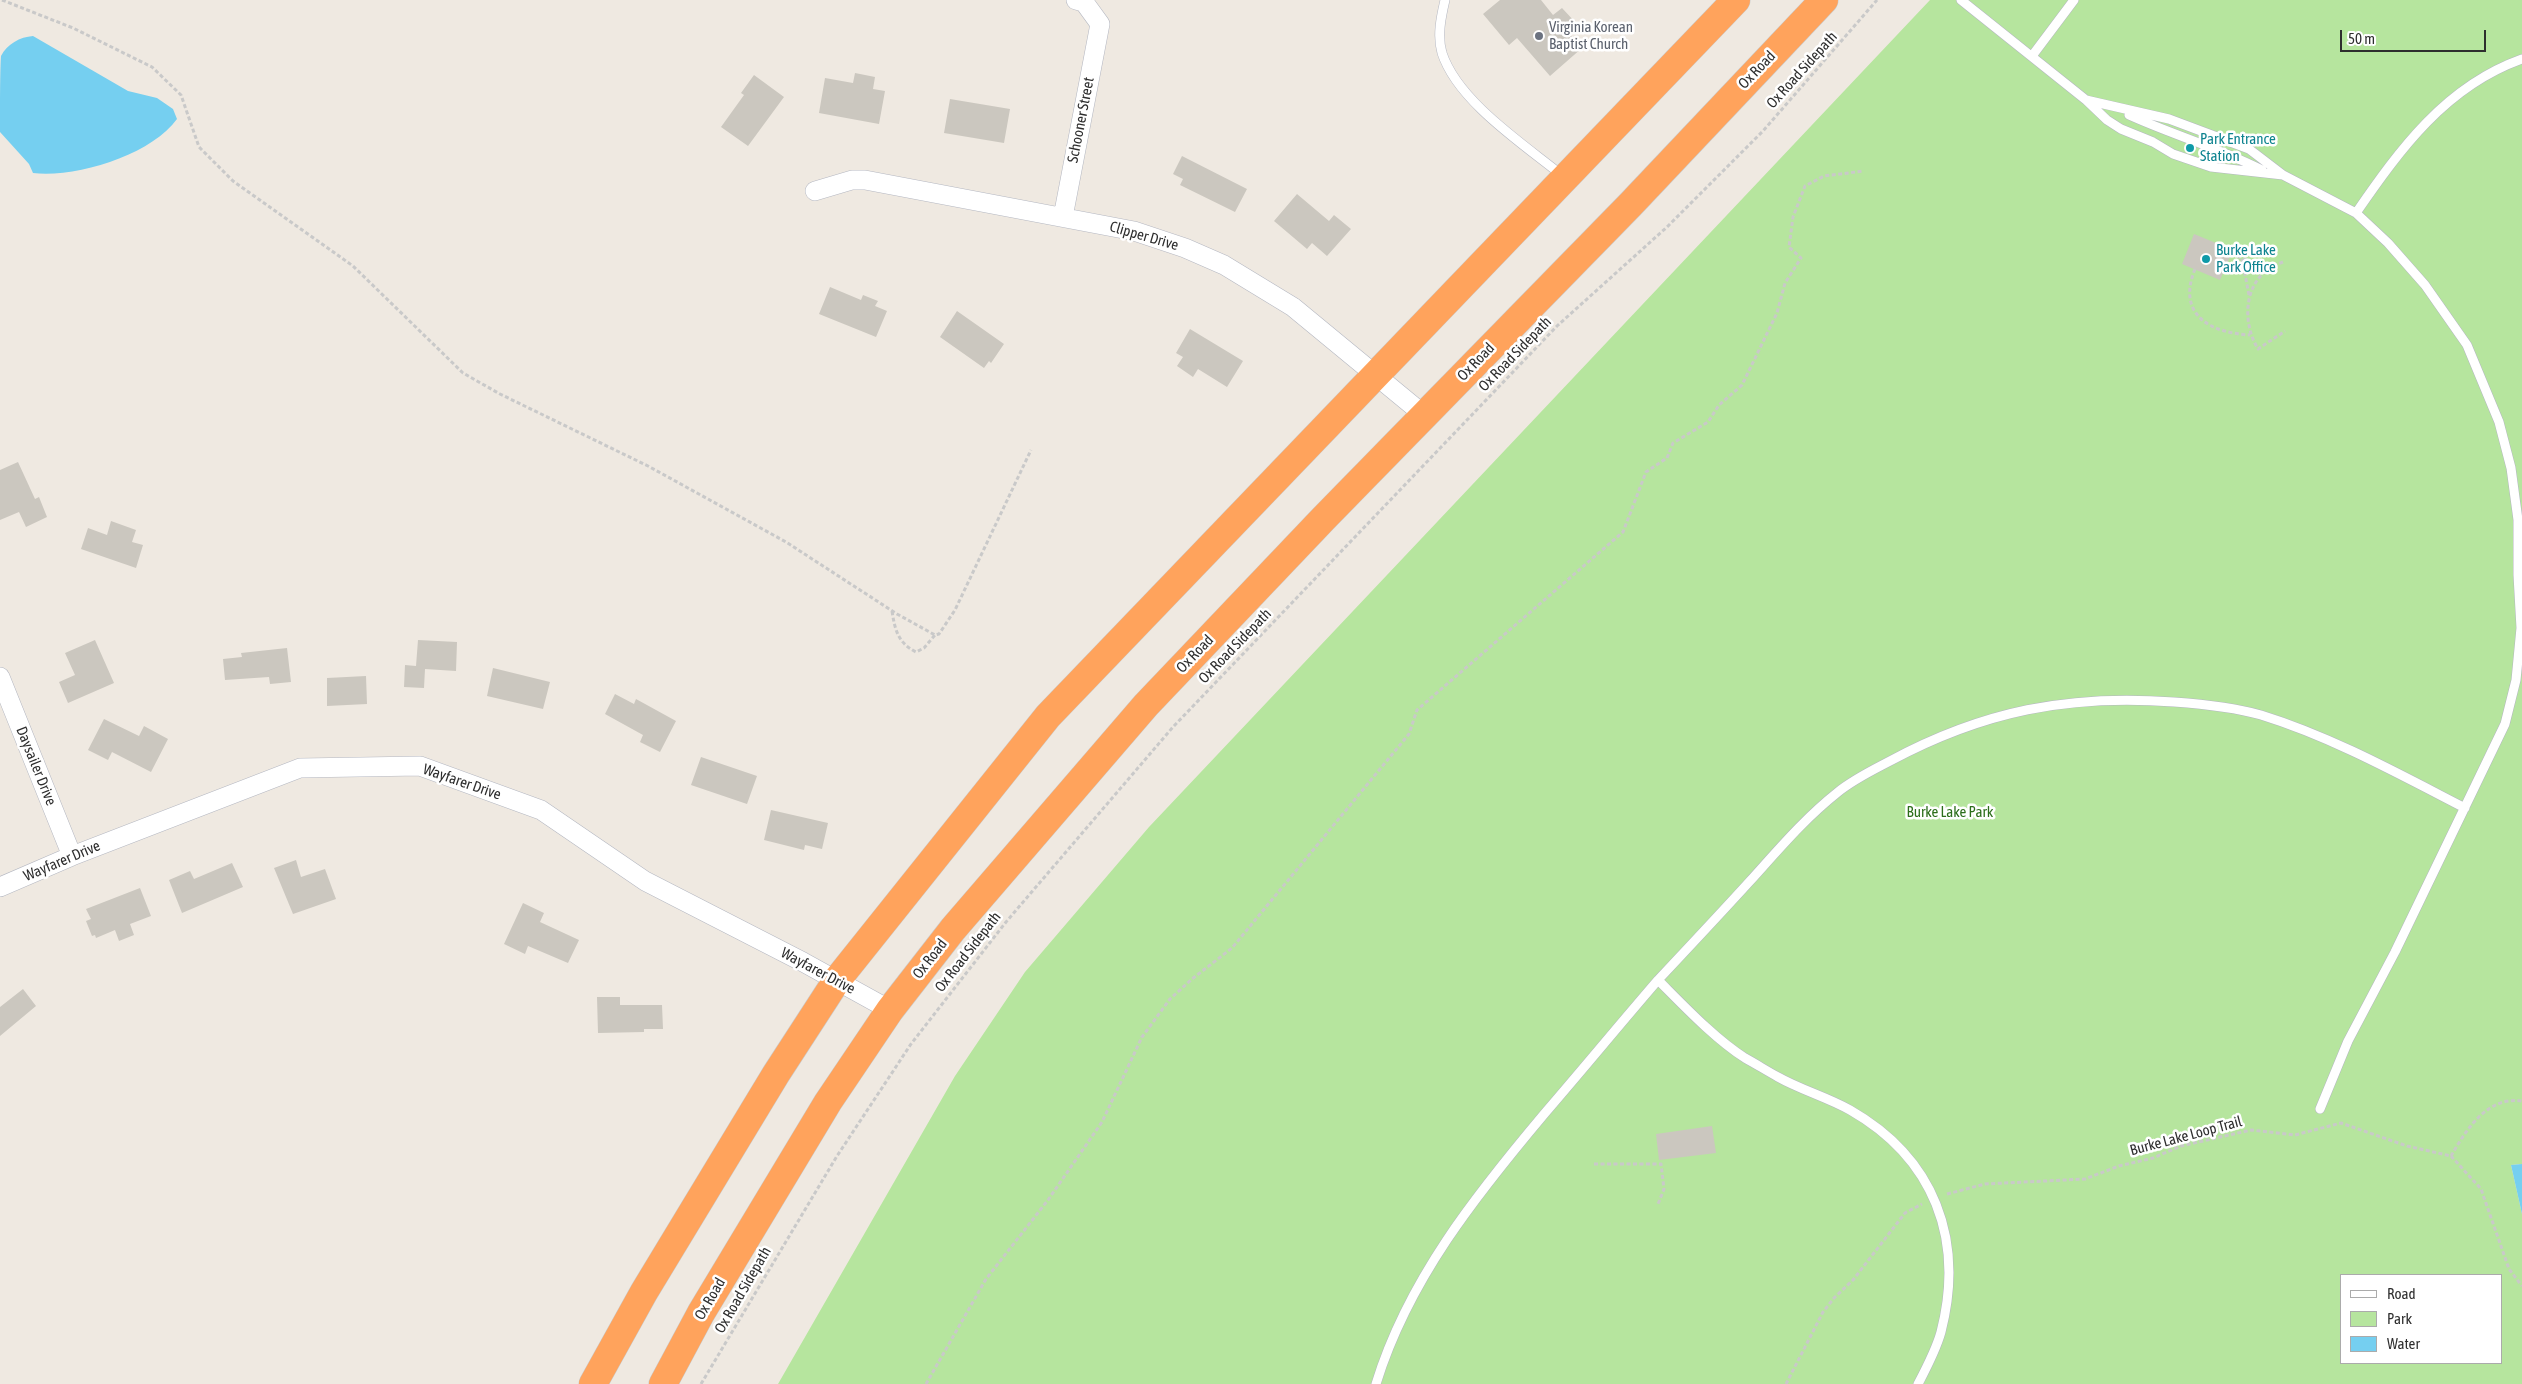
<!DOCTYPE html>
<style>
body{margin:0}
#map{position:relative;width:2522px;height:1384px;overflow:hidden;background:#efe9e1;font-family:"Asap Condensed",sans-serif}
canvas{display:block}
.legend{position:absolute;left:2340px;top:1274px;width:162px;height:90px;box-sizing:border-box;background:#fff;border:1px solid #ababab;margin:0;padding:6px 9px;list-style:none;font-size:15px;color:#2e2e2e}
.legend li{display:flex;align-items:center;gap:10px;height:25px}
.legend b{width:25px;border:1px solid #ababab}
.scale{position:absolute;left:2340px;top:30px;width:146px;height:22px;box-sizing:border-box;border:2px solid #2e2e2e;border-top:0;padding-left:6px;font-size:15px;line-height:18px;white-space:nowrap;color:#2e2e2e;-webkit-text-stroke:4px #fff;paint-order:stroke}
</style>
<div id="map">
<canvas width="2522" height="1384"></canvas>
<ul class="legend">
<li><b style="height:6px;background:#fff"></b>Road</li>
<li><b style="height:14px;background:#b6e59e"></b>Park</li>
<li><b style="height:14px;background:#75cff0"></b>Water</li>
</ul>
<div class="scale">50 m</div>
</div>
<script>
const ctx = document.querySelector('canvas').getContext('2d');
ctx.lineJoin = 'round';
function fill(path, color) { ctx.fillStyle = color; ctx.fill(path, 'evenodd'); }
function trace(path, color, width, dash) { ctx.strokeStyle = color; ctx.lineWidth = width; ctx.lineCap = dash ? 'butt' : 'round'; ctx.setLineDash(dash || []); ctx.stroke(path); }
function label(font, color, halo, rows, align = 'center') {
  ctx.font = font + ' "Asap Condensed",sans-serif'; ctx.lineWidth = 5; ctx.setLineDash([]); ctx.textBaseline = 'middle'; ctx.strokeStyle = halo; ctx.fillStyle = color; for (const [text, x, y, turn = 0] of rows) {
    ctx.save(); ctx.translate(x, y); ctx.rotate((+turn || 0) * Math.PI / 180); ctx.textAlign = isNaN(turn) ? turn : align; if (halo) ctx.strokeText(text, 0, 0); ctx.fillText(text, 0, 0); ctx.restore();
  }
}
const green = new Path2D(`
 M 1930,0 L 2522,0 L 2522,1164 L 2511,1165 L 2522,1214 L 2522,1384 L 778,1384 L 955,1076 L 1025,972 L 1149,827 ZM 2341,1275 L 2501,1275 L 2501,1363 L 2341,1363 Z`);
const water = new Path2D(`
 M 33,36 L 128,91 L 157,98 L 173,109 L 177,119 C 151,155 77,178 33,173 L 29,164 L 0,132 C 0,117 0,68 1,56 C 7,44 20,37 33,36 Z
 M 2522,1164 L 2522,1214 L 2511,1165 Z`);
const building = new Path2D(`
 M 1500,0 L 1541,0 L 1553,15 L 1562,8 L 1576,23 L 1567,31 L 1582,48 L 1550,76 L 1517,38 L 1509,45 L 1483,14 Z
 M 855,73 L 875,77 L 873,89 L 885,91 L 879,124 L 819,113 L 825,78 L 853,83 Z
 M 754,75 L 784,97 L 748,146 L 721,127 L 744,95 L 741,93 Z
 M 950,99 L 1010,109 L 1004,143 L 944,133 Z
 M 1182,156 L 1247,189 L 1235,212 L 1180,185 L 1183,179 L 1173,174 Z
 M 1297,194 L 1329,221 L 1334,215 L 1351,229 L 1327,256 L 1312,243 L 1307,249 L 1274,221 Z
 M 2194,234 L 2233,250 L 2220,280 L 2182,264 Z
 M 830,287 L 861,300 L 863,295 L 878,301 L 875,306 L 887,311 L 876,337 L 819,314 Z
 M 957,311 L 1004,344 L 991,363 L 989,361 L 984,368 L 940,337 Z
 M 1190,329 L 1243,361 L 1227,387 L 1198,369 L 1193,377 L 1177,366 L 1183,357 L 1176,353 Z
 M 18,462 L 35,499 L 39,497 L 47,517 L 26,527 L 19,512 L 0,520 L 0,470 Z
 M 111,521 L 136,530 L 132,542 L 143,545 L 136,568 L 81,549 L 88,528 L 107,535 Z
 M 95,640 L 114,683 L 68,703 L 59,682 L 75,675 L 65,653 Z
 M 418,640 L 457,642 L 456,671 L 425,669 L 424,688 L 404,687 L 405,665 L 416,666 Z
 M 287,648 L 291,682 L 270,684 L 269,677 L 225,680 L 223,659 L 242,657 L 241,653 Z
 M 493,668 L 550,682 L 543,709 L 487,696 Z
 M 366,676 L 367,704 L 327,706 L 327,678 Z
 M 615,694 L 634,704 L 636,699 L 676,721 L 660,752 L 640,742 L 643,735 L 605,714 Z
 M 104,719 L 139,736 L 144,726 L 168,739 L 151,772 L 112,752 L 108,760 L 88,750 Z
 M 701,757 L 757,776 L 747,804 L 691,785 Z
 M 771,810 L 828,823 L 822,849 L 805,845 L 804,850 L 764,840 Z
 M 296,860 L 301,877 L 325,869 L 336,899 L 293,914 L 274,868 Z
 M 232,863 L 243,887 L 182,913 L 169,880 L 190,871 L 194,879 Z
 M 140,888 L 151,916 L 130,924 L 134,935 L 119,941 L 115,930 L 96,938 L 95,935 L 92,936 L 86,921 L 91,919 L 86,909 Z
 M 523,903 L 544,913 L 540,922 L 579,940 L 568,963 L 528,946 L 525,954 L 504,944 Z
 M 23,989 L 36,1006 L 0,1036 L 0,1007 Z
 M 597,997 L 620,997 L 620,1005 L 662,1005 L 663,1029 L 644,1029 L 644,1032 L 598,1033 Z
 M 1712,1126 L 1716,1153 L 1659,1160 L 1656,1134 Z`);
const path = new Path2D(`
 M 2,0 L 73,28 L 152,67 L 181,95 L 199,147 L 233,181 L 353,266 L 463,373 L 500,394 L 648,466 L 786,542 L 897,614 L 935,635 L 939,634 L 955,610 L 1031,450
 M 2231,254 L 2269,268
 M 2242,259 L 2249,295
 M 2283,262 C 2278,264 2272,266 2268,269 C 2243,288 2243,324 2258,349 L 2285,331
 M 2195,269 C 2176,315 2211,333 2250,335
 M 892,611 C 895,630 898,643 916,652 L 924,648 L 935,635
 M 2451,1156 L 2481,1189 L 2509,1269 L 2522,1286
 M 1594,1164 L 1661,1164 L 1664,1189 L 1658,1204
 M 1947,1194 L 1985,1184 L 2085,1179 L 2119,1166 L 2153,1158 L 2181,1146 L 2251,1130 L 2295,1135 L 2341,1123 L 2407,1146 L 2451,1156 C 2466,1130 2487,1096 2522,1101
 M 701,1384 L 837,1156 L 911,1044 L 1006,922 L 1173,727 L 1557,326 L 1667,227 L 1763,131 L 1877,0
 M 926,1384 L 986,1279 L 1048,1200 L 1102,1122 L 1142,1037 L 1170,999 L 1192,979 L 1232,948 L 1409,734 L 1417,710 L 1623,532 L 1646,472 L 1667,458 L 1673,443 L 1708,422 L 1719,405 L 1742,385 L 1777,313 L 1785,283 L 1801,258 L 1789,247 L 1793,217 L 1805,186 L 1824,176 L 1864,171
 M 1786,1384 L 1823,1312 L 1834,1298 L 1853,1280 L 1905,1213 L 1922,1204`);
const lane = new Path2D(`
 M 1445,0 C 1441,17 1437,36 1442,53 C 1458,102 1525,145 1564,177
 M 1961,0 L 2086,100 L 2107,120 L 2121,129 L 2153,142 L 2173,154 L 2211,167 L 2283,175
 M 2032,56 L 2074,0
 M 2086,100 L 2169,119 L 2249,149 L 2283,175 L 2356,213 L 2388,243 L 2425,285 L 2467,345 L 2499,422 L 2511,468 L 2518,520 L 2518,575 L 2521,628 L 2516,680 L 2505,724 L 2395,952 L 2348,1041 L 2320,1109
 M 2129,115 C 2173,135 2219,148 2262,170
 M 2356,213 C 2400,149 2446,86 2522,59
 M 1658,980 C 1689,947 1720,914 1750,881 C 1779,849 1804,819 1838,792 C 1854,779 1873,770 1890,761 C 1983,711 2069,694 2174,702 C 2202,704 2233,707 2261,715 C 2332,737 2399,774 2465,808
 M 1376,1384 C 1408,1280 1476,1195 1545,1113 C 1583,1069 1620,1024 1658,980 C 1683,1005 1715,1039 1745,1058 C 1756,1064 1767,1071 1778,1077 C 1801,1090 1827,1097 1850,1110 C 1934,1158 1965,1239 1941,1332 C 1936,1350 1927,1367 1918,1384`);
const street = new Path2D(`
 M 815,191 L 852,180 L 865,180 L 1134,231 L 1185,248 L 1224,265 L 1293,307 L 1424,415
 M 1063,217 L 1100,24 L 1084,2 L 1076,0
 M 0,677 L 72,856
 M 0,887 L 72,856 L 300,768 L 420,766 L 541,810 L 645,881 L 803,962 L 890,1010`);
const highway = new Path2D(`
 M 593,1384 L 644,1292 L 776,1074 L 837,980 L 1048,716 L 1736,0
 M 663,1384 L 701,1313 L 828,1102 L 890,1010 L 953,929 L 1146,705 L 1324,518 L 1630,205 L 1824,0`);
const markers = [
 [1539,36,5,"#6b7280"],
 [2190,148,5,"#0f9aa8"],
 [2206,259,5,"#0f9aa8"]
];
const worshipNames = [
 ["Virginia Korean",1549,27],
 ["Baptist Church",1549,44]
];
const streetNames = [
 ["Ox Road",1757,70,-46],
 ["Ox Road Sidepath",1802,70,-48],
 ["Schooner Street",1081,120,-79],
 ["Clipper Drive",1144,236,16],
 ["Ox Road Sidepath",1515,354,-46],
 ["Ox Road",1476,362,-46],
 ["Ox Road Sidepath",1235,646,-46],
 ["Ox Road",1195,654,-46],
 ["Daysailer Drive",36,766,68],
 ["Wayfarer Drive",462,782,19],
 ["Wayfarer Drive",62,861,-23],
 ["Ox Road Sidepath",968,952,-52],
 ["Ox Road",930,959,-52],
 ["Wayfarer Drive",818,971,28],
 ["Burke Lake Loop Trail",2186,1136,-15],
 ["Ox Road Sidepath",743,1290,-60],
 ["Ox Road",710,1299,-60]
];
const cultureNames = [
 ["Park Entrance",2200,139],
 ["Station",2200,156],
 ["Burke Lake",2216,250],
 ["Park Office",2216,267]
];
const parkNames = [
 ["Burke Lake Park",1950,812]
];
fill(green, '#b6e59e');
fill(water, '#75cff0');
fill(building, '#cbc7bf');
trace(lane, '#b4b7c1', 10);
trace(street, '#b4b7c1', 20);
trace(highway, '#c9c9c9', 29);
trace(path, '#c9c9c9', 3, [4, 2.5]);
trace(lane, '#fff', 9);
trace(street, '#fff', 19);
trace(highway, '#ffa35c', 28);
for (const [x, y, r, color] of markers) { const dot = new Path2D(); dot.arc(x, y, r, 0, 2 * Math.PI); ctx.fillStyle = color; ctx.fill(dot); trace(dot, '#fff', 2); }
label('15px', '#5b616d', '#fff', worshipNames, 'left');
label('15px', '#2e2e2e', '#fff', streetNames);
label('15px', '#0d838f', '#fff', cultureNames, 'left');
label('15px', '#2c6e1b', '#fff', parkNames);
</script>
